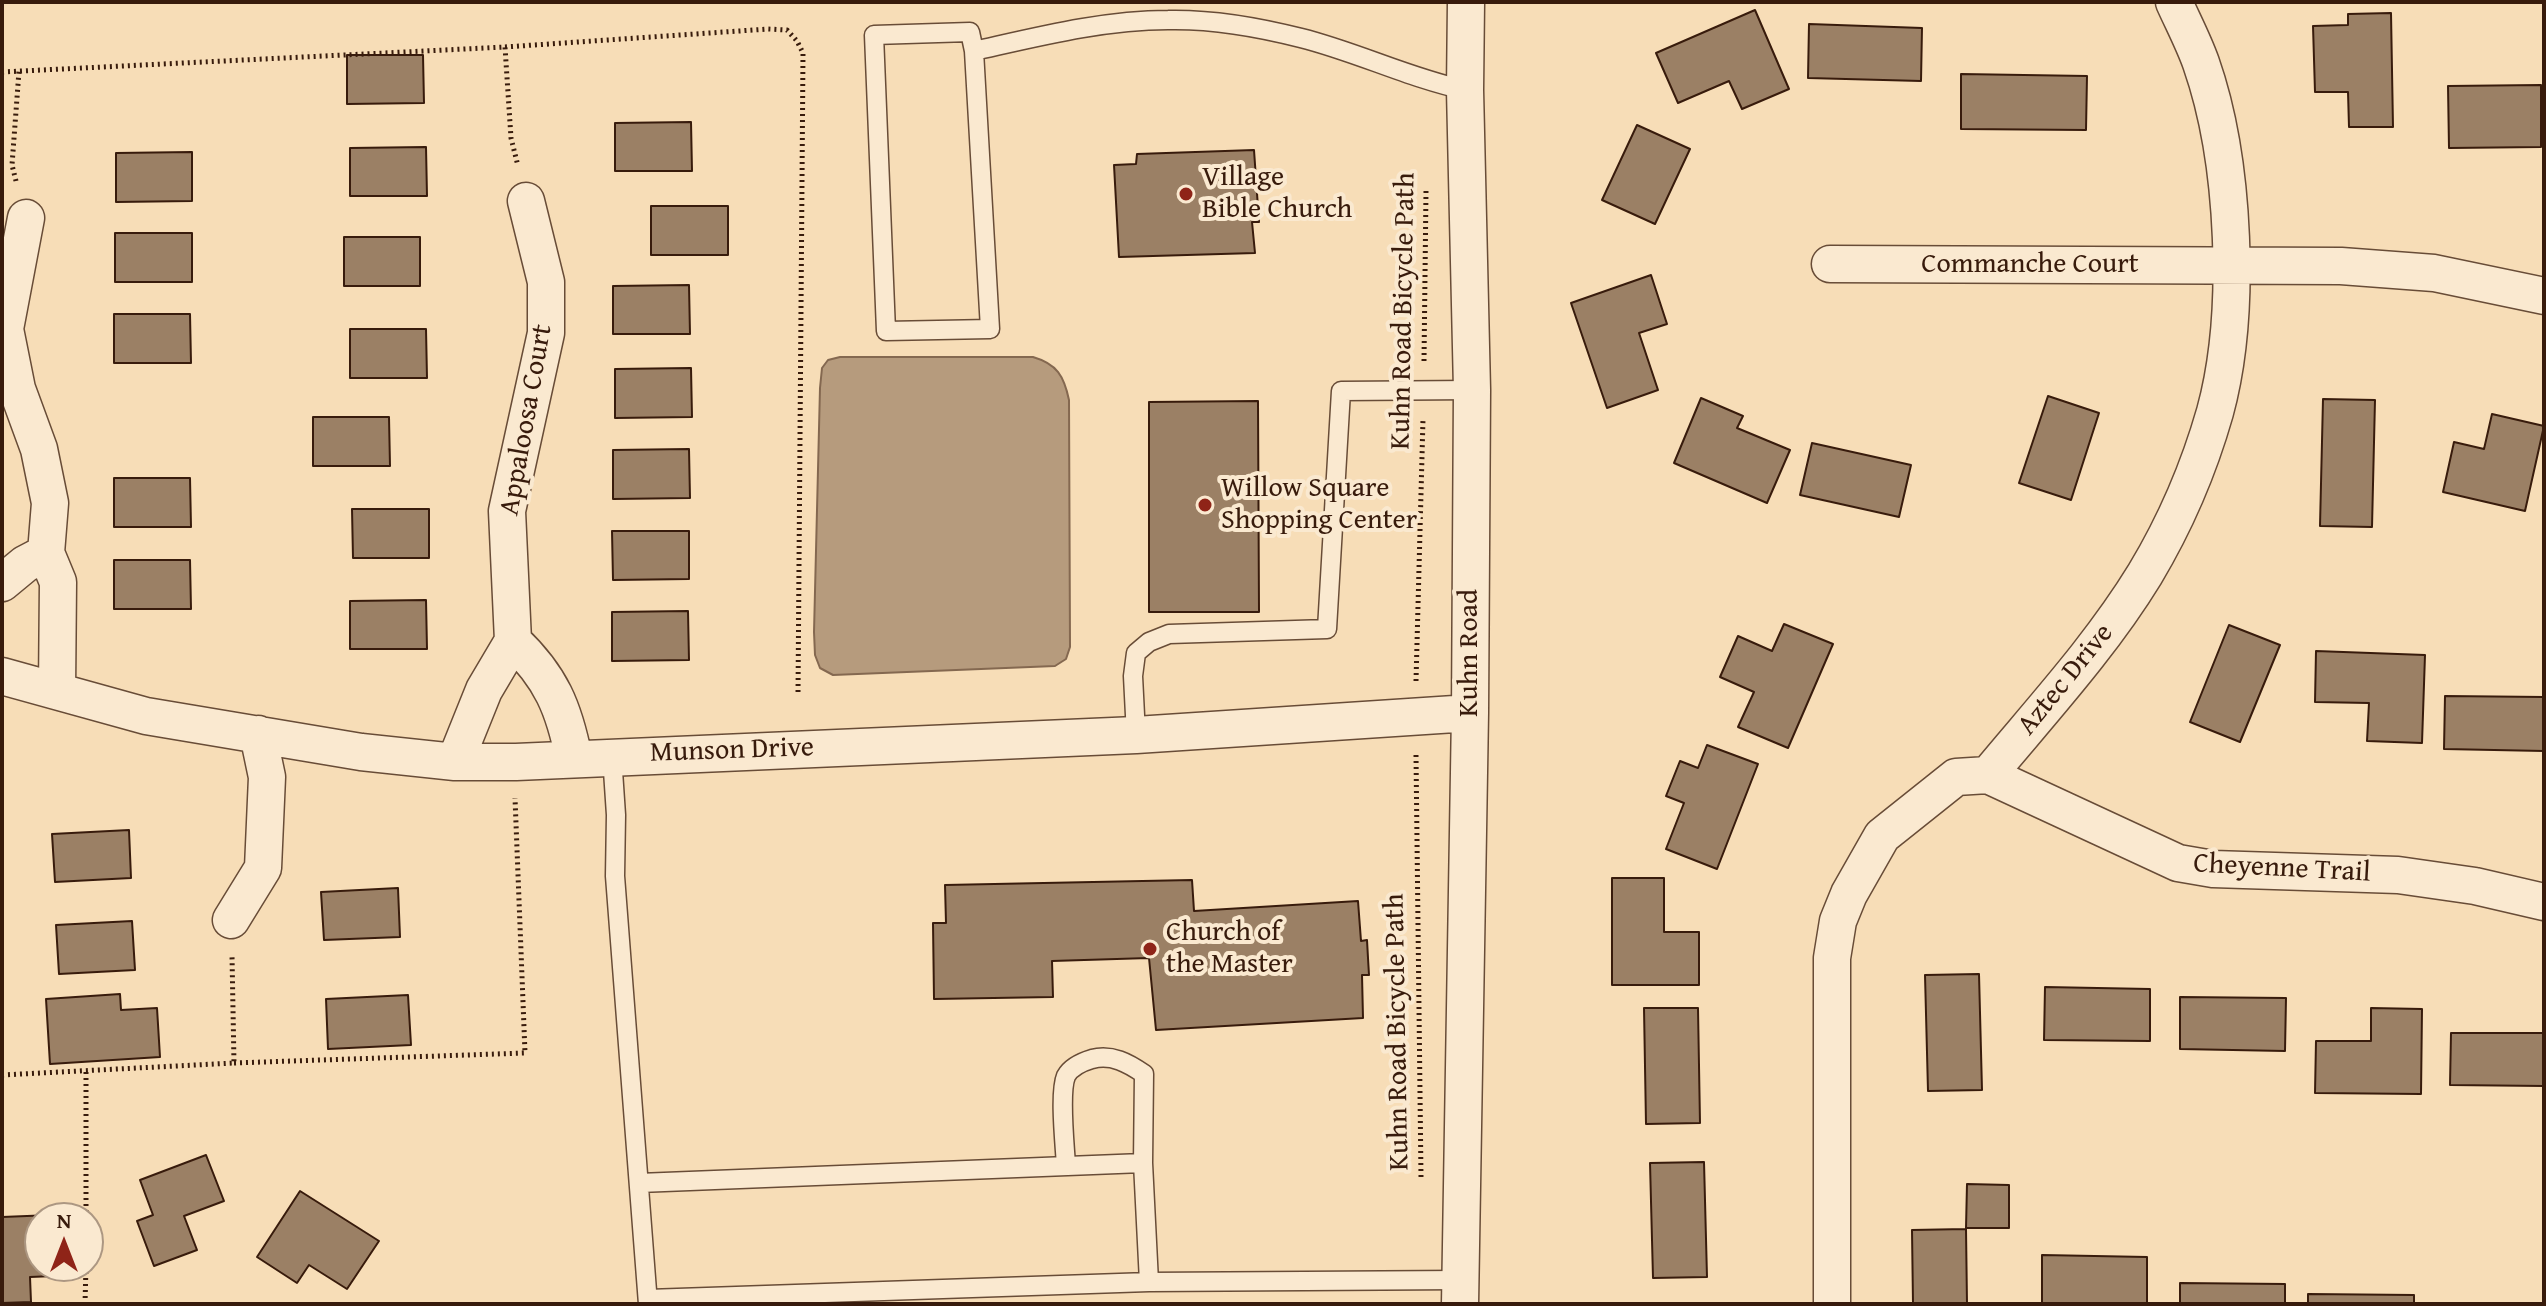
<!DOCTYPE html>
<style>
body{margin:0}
#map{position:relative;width:2546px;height:1306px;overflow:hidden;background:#f7ddb7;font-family:"Gentium Book Plus",serif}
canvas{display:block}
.frame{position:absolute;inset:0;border:4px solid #381b0c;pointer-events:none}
.north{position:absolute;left:24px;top:1202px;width:80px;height:80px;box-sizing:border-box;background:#fae9d0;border:2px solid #ac9782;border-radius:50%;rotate:0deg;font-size:22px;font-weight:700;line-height:32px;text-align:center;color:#381b0c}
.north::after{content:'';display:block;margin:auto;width:28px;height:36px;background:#8f2418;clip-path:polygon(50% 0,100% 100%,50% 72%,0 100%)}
</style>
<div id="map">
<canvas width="2546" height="1306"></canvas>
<div class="frame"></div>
<div class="north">N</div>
</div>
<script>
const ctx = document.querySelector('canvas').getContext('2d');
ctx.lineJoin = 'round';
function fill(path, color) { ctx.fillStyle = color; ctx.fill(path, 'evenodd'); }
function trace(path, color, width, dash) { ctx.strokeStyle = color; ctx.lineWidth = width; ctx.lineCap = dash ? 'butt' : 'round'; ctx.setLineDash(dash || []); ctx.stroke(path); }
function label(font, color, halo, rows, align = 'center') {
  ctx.font = font + ' "Gentium Book Plus",serif'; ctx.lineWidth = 8; ctx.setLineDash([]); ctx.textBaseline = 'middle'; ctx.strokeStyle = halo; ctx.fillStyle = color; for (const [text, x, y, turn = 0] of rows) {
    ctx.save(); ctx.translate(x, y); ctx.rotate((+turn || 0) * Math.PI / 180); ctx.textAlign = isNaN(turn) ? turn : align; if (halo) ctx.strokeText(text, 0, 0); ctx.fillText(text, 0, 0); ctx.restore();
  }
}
const water = new Path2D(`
 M 840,357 L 1033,357 C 1057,364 1064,376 1069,400 L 1070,647 L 1066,659 L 1055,666 L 833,675 L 820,668 L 815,655 L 814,632 L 820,388 L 822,368 L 828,360 Z`);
const building = new Path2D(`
 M 1755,10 L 1789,89 L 1742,109 L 1729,81 L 1678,103 L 1656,53 Z
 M 2391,13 L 2393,127 L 2349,127 L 2348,92 L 2315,92 L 2313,26 L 2348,25 L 2348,14 Z
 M 1809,24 L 1922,28 L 1921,81 L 1808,78 Z
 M 347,55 L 423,55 L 424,103 L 347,104 Z
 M 1961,74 L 2087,76 L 2086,130 L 1961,129 Z
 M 2541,85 L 2541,147 L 2449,148 L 2448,86 Z
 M 691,122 L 692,171 L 615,171 L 615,123 Z
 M 1637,125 L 1690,149 L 1655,224 L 1602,200 Z
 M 426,147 L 427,196 L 350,196 L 350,148 Z
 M 1254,150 L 1259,222 L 1252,222 L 1255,253 L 1119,257 L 1114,165 L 1136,164 L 1137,154 Z
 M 192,152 L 192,201 L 116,202 L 116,153 Z
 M 651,206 L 728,206 L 728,255 L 651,255 Z
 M 115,233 L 192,233 L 192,282 L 115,282 Z
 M 344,237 L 420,237 L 420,286 L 344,286 Z
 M 1651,275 L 1667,324 L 1639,333 L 1658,390 L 1607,408 L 1571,303 Z
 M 689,285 L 690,334 L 613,334 L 613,286 Z
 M 114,314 L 190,314 L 191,363 L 114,363 Z
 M 350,329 L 426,329 L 427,378 L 350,378 Z
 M 691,368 L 692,417 L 615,418 L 615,369 Z
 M 2048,396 L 2099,413 L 2071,500 L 2019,483 Z
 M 1701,398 L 1743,416 L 1737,428 L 1790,450 L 1767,503 L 1674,463 Z
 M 2323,399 L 2375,400 L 2372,527 L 2320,526 Z
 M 1258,401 L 1259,612 L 1149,612 L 1149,402 Z
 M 2492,414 L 2544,426 L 2525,511 L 2443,492 L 2454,442 L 2484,449 Z
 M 313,417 L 389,417 L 390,466 L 313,466 Z
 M 1812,443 L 1911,465 L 1899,517 L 1800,495 Z
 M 689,449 L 690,498 L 613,499 L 613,450 Z
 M 114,478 L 190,478 L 191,527 L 114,527 Z
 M 352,509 L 429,509 L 429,558 L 353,558 Z
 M 612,531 L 689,531 L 689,579 L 613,580 Z
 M 114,560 L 190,560 L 191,609 L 114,609 Z
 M 426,600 L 427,649 L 350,649 L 350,601 Z
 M 688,611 L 689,660 L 612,661 L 612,612 Z
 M 1784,624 L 1833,644 L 1788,748 L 1738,727 L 1754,692 L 1720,677 L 1738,636 L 1772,651 Z
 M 2229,625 L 2280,645 L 2240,742 L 2190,722 Z
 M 2316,651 L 2425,655 L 2422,743 L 2367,741 L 2369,703 L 2315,702 Z
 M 2445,696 L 2544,697 L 2544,751 L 2444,749 Z
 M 1707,745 L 1758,764 L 1717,869 L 1666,849 L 1684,803 L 1666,796 L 1680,761 L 1698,768 Z
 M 129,830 L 131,878 L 55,882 L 52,834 Z
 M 1612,878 L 1664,878 L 1664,932 L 1699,932 L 1699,985 L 1612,985 Z
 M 1192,880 L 1194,911 L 1358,901 L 1361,941 L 1367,940 L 1368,958 L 1369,975 L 1362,975 L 1363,1018 L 1156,1030 L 1149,958 L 1052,961 L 1053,997 L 934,999 L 933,923 L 946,923 L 945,885 Z
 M 398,888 L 400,937 L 324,940 L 321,892 Z
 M 132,921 L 135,970 L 59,974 L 56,925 Z
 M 1979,974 L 1982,1090 L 1928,1091 L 1925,975 Z
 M 2045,987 L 2150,989 L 2150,1041 L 2044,1040 Z
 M 120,994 L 121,1010 L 157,1008 L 160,1057 L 50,1064 L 46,999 Z
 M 408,995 L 411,1045 L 328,1049 L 326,999 Z
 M 2180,997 L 2286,998 L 2285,1051 L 2180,1049 Z
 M 1644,1008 L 1698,1008 L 1700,1123 L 1646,1124 Z
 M 2371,1008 L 2422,1009 L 2421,1094 L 2315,1093 L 2316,1041 L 2371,1041 Z
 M 2451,1033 L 2544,1033 L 2544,1086 L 2450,1085 Z
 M 206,1155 L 224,1201 L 184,1216 L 197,1250 L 154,1266 L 137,1221 L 153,1215 L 140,1180 Z
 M 1704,1162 L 1707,1277 L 1653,1278 L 1650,1163 Z
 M 1967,1184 L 2009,1185 L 2009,1228 L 1966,1228 Z
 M 300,1191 L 379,1241 L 347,1289 L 309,1265 L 297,1283 L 257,1257 Z
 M 77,1214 L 77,1218 L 40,1218 L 40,1266 L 79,1266 L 79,1275 L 30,1277 L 31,1302 L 2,1303 L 2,1217 Z
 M 1966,1229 L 1967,1304 L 1913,1304 L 1912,1230 Z
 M 2042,1255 L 2147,1257 L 2147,1304 L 2042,1304 Z
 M 2180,1283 L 2285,1284 L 2285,1304 L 2180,1304 Z
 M 2308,1294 L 2414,1295 L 2414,1304 L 2308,1304 Z`);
const path = new Path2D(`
 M 505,47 L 768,29 L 787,30 L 797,41 L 803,53 L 798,694
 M 2,72 L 505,47 L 511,138 L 518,166
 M 16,181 L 12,165 L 19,71
 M 1424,361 L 1426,191
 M 1416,681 L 1423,419
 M 1416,755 L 1421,1177
 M 234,1063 L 525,1053 L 515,798
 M 2,1075 L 234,1063 L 232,956
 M 86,1218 L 86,1071
 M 85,1304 L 86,1266`);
const lane = new Path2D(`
 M 970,32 L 974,51 L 990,329 L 886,331 L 874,35 Z
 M 974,51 C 1037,37 1103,20 1168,20 C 1212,19 1258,27 1301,38 C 1357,52 1409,78 1465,90
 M 1136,735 L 1133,676 L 1136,653 L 1149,642 L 1169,634 L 1327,629 L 1341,391 L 1472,390
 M 612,756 L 616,815 L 615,876 L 648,1304
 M 1066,1166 C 1065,1146 1059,1093 1066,1076 C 1071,1067 1082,1062 1092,1059 C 1112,1054 1128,1063 1144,1074 L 1143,1163
 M 639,1183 L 1143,1163 L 1149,1282 L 1460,1280
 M 648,1299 L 1149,1282`);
const street = new Path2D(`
 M 1830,264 L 2341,266 L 2434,273 L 2544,296
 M 46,553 L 58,582 L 57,691
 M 2,583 L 25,564 L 46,553 L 50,503 L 39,449 L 17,389 L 5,329 L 26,218
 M 513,641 C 551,677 564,708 574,759
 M 2,676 L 146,716 L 361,752 L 455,762 L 516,762 L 1136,735 L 1470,713
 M 455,762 L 484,690 L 513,641 L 507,511 L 546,333 L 546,282 L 526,201
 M 1988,775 L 2178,863 L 2213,869 L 2398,875 L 2475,886 L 2544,902
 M 231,920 L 263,868 L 267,777 L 258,734
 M 1460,1304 L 1470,713 L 1472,390 L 1465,90 L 1466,2
 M 1832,1304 L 1832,958 L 1838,921 L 1849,894 L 1882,836 L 1956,777 L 1988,775 C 2042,710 2101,646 2145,574 C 2175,524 2199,468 2215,412 C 2242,313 2235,160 2201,63 C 2194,43 2183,22 2174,2`);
const markers = [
 [1186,194,8,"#8f2418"],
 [1205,505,8,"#8f2418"],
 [1150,949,8,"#8f2418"]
];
const poiNames = [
 ["Village",1202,178],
 ["Bible Church",1202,210],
 ["Willow Square",1221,489],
 ["Shopping Center",1221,521],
 ["Church of",1166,933],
 ["the Master",1166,965]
];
const streetNames = [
 ["Commanche Court",2030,265],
 ["Kuhn Road Bicycle Path",1404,311,-89],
 ["Appaloosa Court",527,420,-80],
 ["Kuhn Road",1470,653,-90],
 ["Aztec Drive",2066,680,-51],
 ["Munson Drive",732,751,-2],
 ["Cheyenne Trail",2282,869,3],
 ["Kuhn Road Bicycle Path",1398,1032,-91]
];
fill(water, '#b69b7d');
trace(water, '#846850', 2);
fill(building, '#9b8065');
trace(building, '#381b0c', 2);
trace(lane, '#684c37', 21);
trace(street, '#684c37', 39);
trace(path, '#381b0c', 5, [2, 4]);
trace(lane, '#fae9d0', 18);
trace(street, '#fae9d0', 36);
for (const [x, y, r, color] of markers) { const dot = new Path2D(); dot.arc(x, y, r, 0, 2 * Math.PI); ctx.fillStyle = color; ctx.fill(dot); trace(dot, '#fae9d0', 3); }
label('28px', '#381b0c', '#fae9d0', poiNames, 'left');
label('28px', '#381b0c', '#fae9d0', streetNames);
</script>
